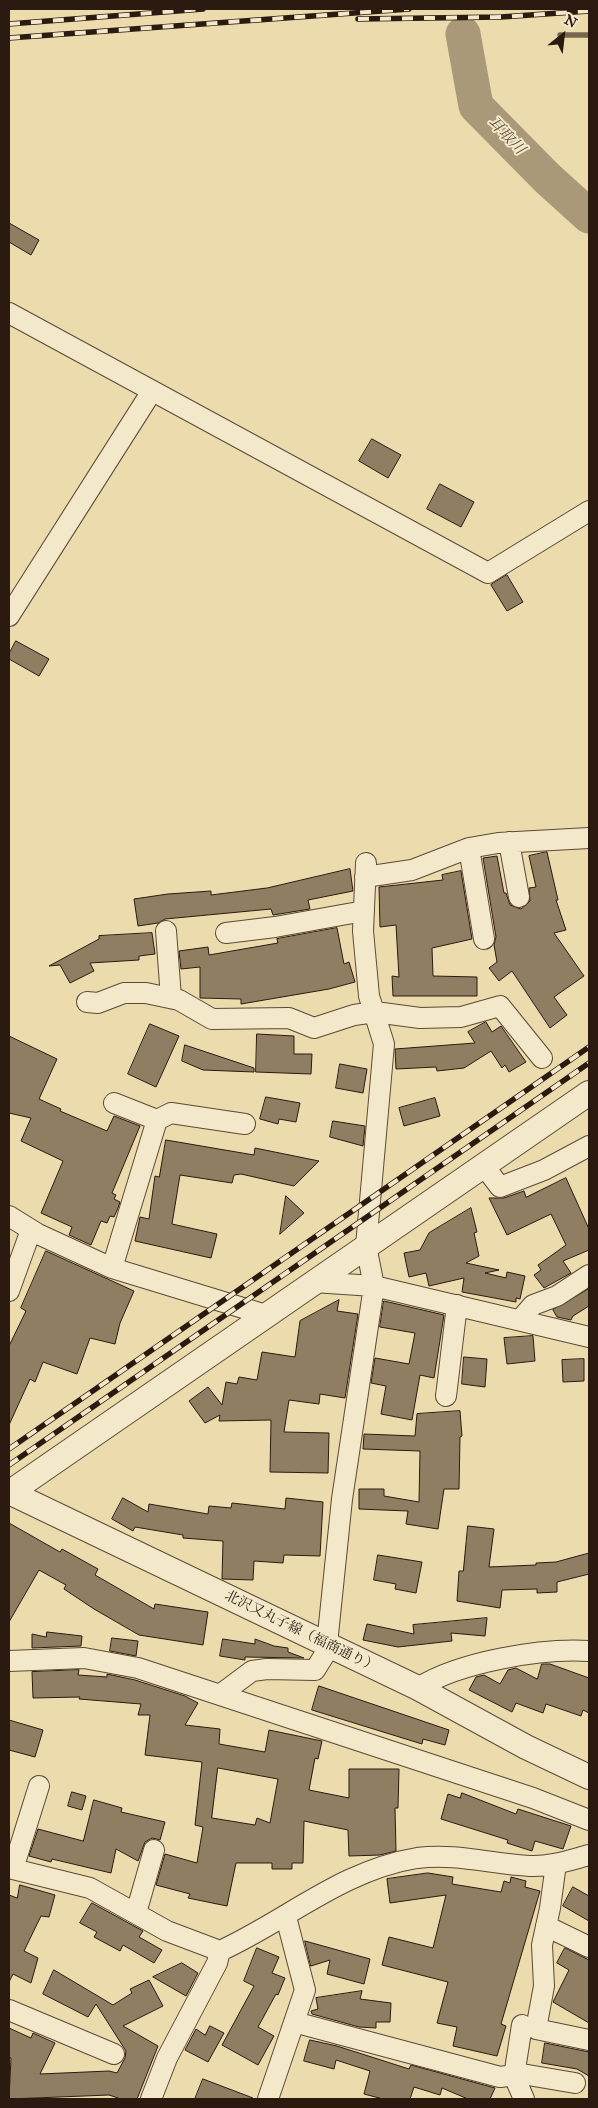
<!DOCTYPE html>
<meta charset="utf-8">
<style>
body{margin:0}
#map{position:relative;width:598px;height:2108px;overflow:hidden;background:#ecdbad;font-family:"IM FELL Great Primer",serif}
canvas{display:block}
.frame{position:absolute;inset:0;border:10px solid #2b1a10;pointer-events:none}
.north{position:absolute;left:538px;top:10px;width:50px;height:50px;-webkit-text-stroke:4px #f3e8ca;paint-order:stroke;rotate:29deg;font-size:14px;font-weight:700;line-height:20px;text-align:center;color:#2b1a10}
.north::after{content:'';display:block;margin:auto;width:18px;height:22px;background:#2b1a10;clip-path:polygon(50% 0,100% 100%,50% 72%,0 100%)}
</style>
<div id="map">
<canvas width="598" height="2108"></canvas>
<div class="frame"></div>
<div class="north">N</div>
</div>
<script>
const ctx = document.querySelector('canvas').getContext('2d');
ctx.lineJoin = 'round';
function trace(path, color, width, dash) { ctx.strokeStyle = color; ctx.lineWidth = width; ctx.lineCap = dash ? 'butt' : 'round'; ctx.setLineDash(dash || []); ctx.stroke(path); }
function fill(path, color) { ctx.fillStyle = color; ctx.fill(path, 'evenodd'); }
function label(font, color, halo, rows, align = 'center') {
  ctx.font = font + ' "IM FELL Great Primer","Noto Serif JP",serif'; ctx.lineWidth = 4; ctx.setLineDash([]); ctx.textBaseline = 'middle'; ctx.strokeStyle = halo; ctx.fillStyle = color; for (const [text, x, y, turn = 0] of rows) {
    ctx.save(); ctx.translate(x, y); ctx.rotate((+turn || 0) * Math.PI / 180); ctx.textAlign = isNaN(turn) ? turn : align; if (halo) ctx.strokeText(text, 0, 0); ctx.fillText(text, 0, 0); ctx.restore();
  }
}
const stream = new Path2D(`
 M 560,35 L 589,35`);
const river = new Path2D(`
 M 463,34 L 476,106 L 547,178 L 589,216`);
const building = new Path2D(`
 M 9,223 L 39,240 L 31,255 L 9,242 Z
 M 372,439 L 401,455 L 388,478 L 359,461 Z
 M 440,484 L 474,502 L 461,527 L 427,509 Z
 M 507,575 L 523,602 L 507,611 L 491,585 Z
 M 16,641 L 49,659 L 39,676 L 9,659 L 9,654 Z
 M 547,852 L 558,900 L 556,900 L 566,930 L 554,933 L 584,976 L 554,997 L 567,1015 L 550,1028 L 512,971 L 499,981 L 489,968 L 497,962 L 494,945 L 496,937 L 483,858 L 497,856 L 504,893 L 506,893 L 510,905 L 521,909 L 530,901 L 529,888 L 536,887 L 529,856 Z
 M 350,869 L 353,891 L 308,900 L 310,909 L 273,915 L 271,909 L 165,919 L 158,923 L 138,926 L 134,899 L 168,894 L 211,891 L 211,895 L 267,888 Z
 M 461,871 L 472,939 L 432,948 L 433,976 L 477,977 L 477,996 L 393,996 L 392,976 L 399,977 L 396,925 L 380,927 L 379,887 L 443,880 L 442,875 Z
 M 337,928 L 344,964 L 349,962 L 355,982 L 329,989 L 241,1004 L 241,999 L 200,998 L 200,967 L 181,969 L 179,951 L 208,947 L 209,955 L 278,943 L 277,939 Z
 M 152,933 L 155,954 L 139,956 L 139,960 L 90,963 L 94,971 L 70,983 L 60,965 L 49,966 L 99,939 L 99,936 Z
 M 486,1022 L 492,1032 L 501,1026 L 526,1062 L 509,1072 L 505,1065 L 502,1068 L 491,1051 L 464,1068 L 437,1071 L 436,1067 L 396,1069 L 395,1049 L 475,1043 L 468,1032 Z
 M 150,1024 L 179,1036 L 156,1087 L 128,1074 Z
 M 257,1034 L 294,1036 L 294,1054 L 312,1054 L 311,1074 L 256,1072 Z
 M 9,1036 L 57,1059 L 39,1099 L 61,1109 L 60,1111 L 107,1131 L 114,1116 L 140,1126 L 112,1193 L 116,1195 L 114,1199 L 120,1202 L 118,1208 L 114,1217 L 110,1216 L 107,1223 L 101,1221 L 91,1245 L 69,1235 L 72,1227 L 41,1213 L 63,1161 L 21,1141 L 31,1118 L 9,1113 Z
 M 185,1045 L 254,1068 L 254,1072 L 203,1070 L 182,1061 Z
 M 340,1064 L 367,1069 L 363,1093 L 336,1088 Z
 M 266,1097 L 300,1103 L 296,1122 L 279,1119 L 278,1124 L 260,1119 Z
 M 435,1098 L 440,1116 L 404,1126 L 399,1108 Z
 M 333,1121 L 365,1126 L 363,1146 L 330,1137 Z
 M 166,1140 L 254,1155 L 255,1148 L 319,1161 L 294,1186 L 241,1174 L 234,1175 L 232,1183 L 180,1175 L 172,1224 L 217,1234 L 211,1258 L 135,1241 L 140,1217 L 149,1219 L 155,1176 L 159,1177 Z
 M 566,1178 L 589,1229 L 589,1250 L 563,1261 L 571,1273 L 544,1288 L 534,1275 L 541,1270 L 538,1265 L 566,1245 L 551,1214 L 507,1235 L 489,1198 L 504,1198 L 524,1191 L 526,1197 Z
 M 286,1196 L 304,1213 L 280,1234 Z
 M 471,1208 L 477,1232 L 474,1233 L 479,1256 L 466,1263 L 499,1270 L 485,1273 L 506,1278 L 507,1272 L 525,1276 L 520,1299 L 516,1298 L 516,1302 L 462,1292 L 464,1278 L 429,1286 L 426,1273 L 409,1277 L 404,1253 L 420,1250 L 429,1233 Z
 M 46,1251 L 134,1291 L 120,1323 L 115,1344 L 90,1338 L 77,1374 L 43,1362 L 35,1382 L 30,1379 L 9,1425 L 9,1346 L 26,1311 L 21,1308 Z
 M 589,1289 L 589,1306 L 573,1316 L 571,1320 L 557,1317 L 553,1310 Z
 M 339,1300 L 337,1311 L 358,1314 L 345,1398 L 320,1394 L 319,1404 L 289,1400 L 284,1432 L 329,1433 L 328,1473 L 270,1472 L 271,1420 L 219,1421 L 220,1415 L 205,1423 L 189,1401 L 208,1387 L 222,1405 L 226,1382 L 237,1384 L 239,1377 L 257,1380 L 262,1352 L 295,1357 L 300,1321 Z
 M 384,1301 L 444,1315 L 434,1378 L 420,1375 L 412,1420 L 381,1414 L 386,1386 L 371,1383 L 375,1358 L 409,1364 L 415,1333 L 380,1327 Z
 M 533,1336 L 535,1361 L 507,1364 L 504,1338 Z
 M 464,1357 L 487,1359 L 485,1387 L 462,1384 Z
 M 584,1359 L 584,1381 L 563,1382 L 562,1360 Z
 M 460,1411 L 462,1436 L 460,1437 L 459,1489 L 444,1489 L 438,1529 L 406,1524 L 408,1511 L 359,1509 L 359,1489 L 384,1489 L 384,1496 L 419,1502 L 420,1451 L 363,1449 L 364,1434 L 415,1436 L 417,1414 Z
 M 123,1498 L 148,1512 L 149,1504 L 208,1514 L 209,1506 L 231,1508 L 232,1503 L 285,1509 L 286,1498 L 323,1502 L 320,1556 L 284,1555 L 283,1563 L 254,1561 L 253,1580 L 222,1579 L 223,1541 L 183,1538 L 183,1535 L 135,1527 L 133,1531 L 112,1519 Z
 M 9,1523 L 60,1552 L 62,1549 L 98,1569 L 95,1575 L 154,1609 L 155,1604 L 208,1612 L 203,1645 L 139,1635 L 94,1609 L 64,1589 L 66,1585 L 39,1570 L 9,1622 Z
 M 468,1526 L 494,1529 L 489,1567 L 536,1565 L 536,1563 L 556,1562 L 589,1553 L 589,1574 L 557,1582 L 557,1592 L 537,1593 L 537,1589 L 502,1590 L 500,1608 L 457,1601 L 459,1571 L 463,1571 Z
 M 378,1555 L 422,1562 L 416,1593 L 395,1589 L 396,1584 L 374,1580 Z
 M 487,1618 L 485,1636 L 451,1633 L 452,1641 L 398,1647 L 363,1640 L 367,1624 L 414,1634 L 413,1625 Z
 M 47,1632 L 82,1636 L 81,1646 L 32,1648 L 32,1634 L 46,1637 Z
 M 112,1638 L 138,1641 L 136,1656 L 110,1651 Z
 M 223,1639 L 255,1644 L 255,1639 L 274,1646 L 288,1648 L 288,1652 L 304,1658 L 245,1657 L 245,1660 L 220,1656 Z
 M 542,1664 L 550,1664 L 589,1678 L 589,1713 L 583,1710 L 581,1716 L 546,1704 L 543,1713 L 516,1703 L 512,1712 L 469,1690 L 476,1677 L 484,1675 L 500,1684 L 508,1670 L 516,1668 L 537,1679 Z
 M 79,1670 L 78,1675 L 107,1677 L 107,1674 L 135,1680 L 185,1696 L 198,1703 L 185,1725 L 220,1729 L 219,1744 L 265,1752 L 269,1730 L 322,1741 L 318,1759 L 315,1758 L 309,1790 L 349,1798 L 349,1769 L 399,1769 L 398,1808 L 395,1808 L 396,1851 L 380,1855 L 349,1856 L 348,1830 L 304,1821 L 303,1863 L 292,1863 L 292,1869 L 272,1869 L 272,1863 L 236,1863 L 227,1906 L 188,1898 L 190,1894 L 156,1885 L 165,1854 L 197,1863 L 203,1827 L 195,1825 L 202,1762 L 145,1755 L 150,1715 L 138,1715 L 141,1704 L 79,1699 L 80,1697 L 33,1698 L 32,1672 ZM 218,1768 L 278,1779 L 270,1823 L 257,1818 L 255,1825 L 212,1818 Z
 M 319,1686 L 449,1730 L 445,1745 L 423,1739 L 422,1744 L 312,1710 Z
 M 9,1720 L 43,1730 L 35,1757 L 9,1750 Z
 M 72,1792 L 86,1796 L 82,1810 L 68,1806 Z
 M 462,1793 L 516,1814 L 518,1809 L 571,1826 L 563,1849 L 535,1841 L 532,1851 L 507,1843 L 508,1840 L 441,1819 L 448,1794 L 460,1798 Z
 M 94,1800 L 122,1808 L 121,1812 L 165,1822 L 160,1840 L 152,1838 L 145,1842 L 138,1861 L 116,1849 L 111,1873 L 52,1859 L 51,1862 L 29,1856 L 38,1829 L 83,1841 Z
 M 428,1873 L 453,1877 L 452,1884 L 501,1892 L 504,1881 L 510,1883 L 511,1877 L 526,1881 L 525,1887 L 540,1891 L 501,2024 L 506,2026 L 497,2056 L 453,2046 L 457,2027 L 437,2023 L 448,1982 L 382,1965 L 389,1937 L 433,1948 L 446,1895 L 390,1903 L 387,1879 Z
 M 20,1885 L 55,1895 L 49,1917 L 41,1916 L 24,1951 L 38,1958 L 31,1983 L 13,1974 L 9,1982 L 9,1895 L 17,1898 Z
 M 573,1887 L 589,1896 L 589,1921 L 563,1906 Z
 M 92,1903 L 143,1931 L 139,1937 L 162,1950 L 154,1963 L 123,1945 L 120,1951 L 94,1937 L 97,1932 L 80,1923 Z
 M 305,1941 L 370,1959 L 364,1984 L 327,1974 L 330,1960 L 311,1966 Z
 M 257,1948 L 279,1957 L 272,1973 L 285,1978 L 278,1995 L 276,1994 L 258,2027 L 274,2036 L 258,2065 L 222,2045 L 254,1986 L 244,1981 Z
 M 565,1948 L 589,1960 L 589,2023 L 553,2002 L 569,1970 L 557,1963 Z
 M 182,1963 L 198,1973 L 186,1996 L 153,1977 Z
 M 54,1970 L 113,2005 L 132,1993 L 130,1989 L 149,1980 L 163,2006 L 123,2026 L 158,2046 L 137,2099 L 121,2099 L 109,2095 L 9,2099 L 11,2058 L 9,2057 L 9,2028 L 31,2038 L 33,2033 L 55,2043 L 40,2074 L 109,2071 L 117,2073 L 125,2058 L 126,2051 L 96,2004 L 88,2017 L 43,1994 Z
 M 362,1991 L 360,1999 L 391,2003 L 390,2022 L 376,2022 L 376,2028 L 359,2027 L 312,2014 L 311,2011 L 318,2009 L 316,1998 Z
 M 210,2026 L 224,2033 L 208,2062 L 185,2050 L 196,2029 L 205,2035 Z
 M 310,2040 L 337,2046 L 409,2069 L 411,2065 L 495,2088 L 490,2099 L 468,2099 L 442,2088 L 440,2095 L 414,2087 L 410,2099 L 383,2099 L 364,2094 L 370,2071 L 336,2060 L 334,2069 L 304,2061 Z
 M 545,2043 L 589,2052 L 589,2076 L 577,2069 L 542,2063 Z
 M 203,2079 L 253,2098 L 253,2099 L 195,2099 Z`);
const minor = new Path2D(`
 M 9,313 L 488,573 L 589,511
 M 9,616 L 152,391
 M 509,842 L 519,897
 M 469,848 L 484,939
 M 365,877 L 412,870 L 469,848 L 498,843 L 589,838
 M 166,931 L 171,998
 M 226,933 L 275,927 L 364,911
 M 87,1002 L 98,1003 L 124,993 L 146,993 L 179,1000 L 212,1019 L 289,1018 L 314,1028 L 354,1015 L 375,1012 L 420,1018 L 461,1017 L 500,1006 L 542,1058
 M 114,1103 L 157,1120
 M 484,1166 L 500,1187 L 544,1170 L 589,1146
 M 9,1216 L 38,1234 L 112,1268 L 266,1315
 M 112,1268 L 157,1120 L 171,1113 L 245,1124
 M 313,1282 L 374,1286 L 366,1246 L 384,1044 L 369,996 L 363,931 L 366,863
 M 9,1291 L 31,1230
 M 520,1320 L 533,1305 L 557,1296 L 589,1275
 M 446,1396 L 457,1305
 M 327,1644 L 342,1499 L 374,1286 L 589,1337
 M 9,1661 L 84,1658 L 138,1668 L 533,1798 L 589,1820
 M 418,1688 C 459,1662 541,1648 589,1651
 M 221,1694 L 252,1671 L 267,1669 L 315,1670 L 330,1646
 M 556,1864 L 550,1908 L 542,1945 L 544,1986 L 536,2029 L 589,2040
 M 9,1868 L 90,1888 L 167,1931 L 220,1951 C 286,1921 342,1870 417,1858 C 456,1853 491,1864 530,1866 C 550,1867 570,1860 589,1855
 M 13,1869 L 39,1786
 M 136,1913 L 154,1850
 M 546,1926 L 589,1947
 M 9,2010 L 114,2054
 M 294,2022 L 500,2077 L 522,2074 L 575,2083
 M 522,2025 L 514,2076 L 524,2099
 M 151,2099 L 167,2058 L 217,1963 L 220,1951
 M 268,2099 L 305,1990 L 286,1917`);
const tertiary = new Path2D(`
 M 9,1492 L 418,1688 L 526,1747 L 589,1777
 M 9,1493 L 589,1093`);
const rail = new Path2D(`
 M 358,19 L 501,17 L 589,11
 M 9,24 L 203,9
 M 9,38 L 409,9
 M 9,1449 L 589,1047
 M 9,1465 L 589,1063`);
const streetNames = [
 ["北沢又丸子線（福商通り）",301,1632,26]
];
const waterNames = [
 ["耳取川",506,136,46]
];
trace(stream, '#77664e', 5.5);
trace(river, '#aa9978', 35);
fill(building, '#8f7e62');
trace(building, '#2b1a10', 1);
trace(minor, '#5b4a37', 22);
trace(tertiary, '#5b4a37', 26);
trace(minor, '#f3e8ca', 20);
trace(tertiary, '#f3e8ca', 24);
trace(rail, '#2b1a10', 5.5);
trace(rail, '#f3e8ca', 4, [11]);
label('14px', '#2b1a10', '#f3e8ca', streetNames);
label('italic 15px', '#5e4d3a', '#f3e8ca', waterNames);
</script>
